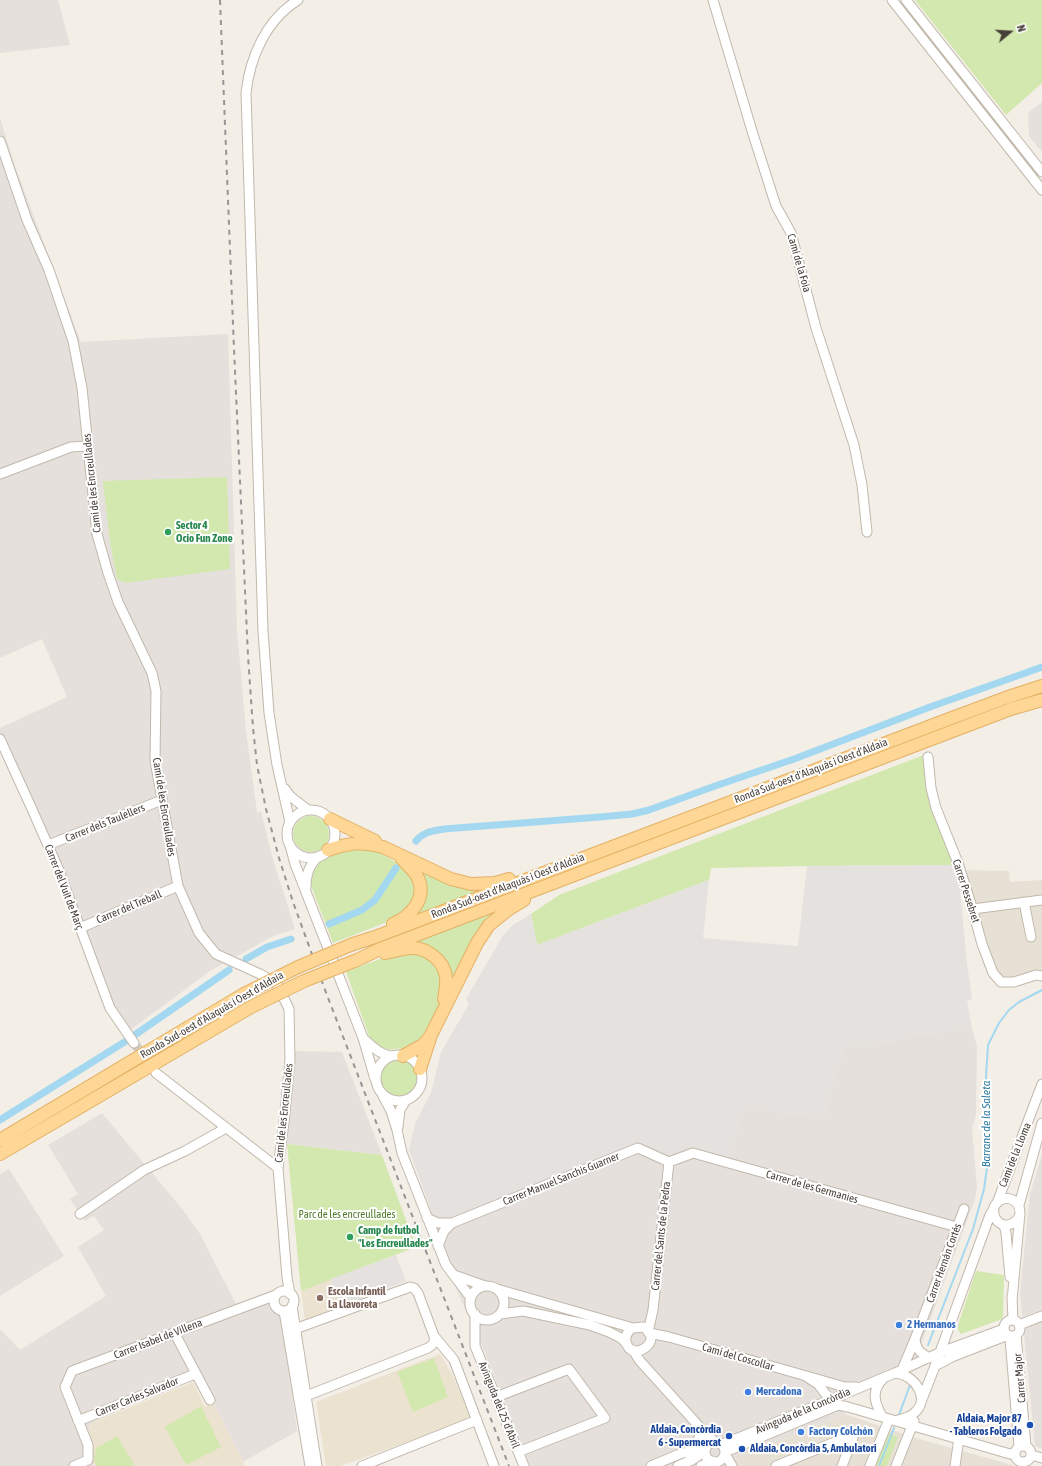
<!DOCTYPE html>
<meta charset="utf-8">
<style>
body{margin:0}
#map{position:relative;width:1042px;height:1466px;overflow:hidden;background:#f3eee6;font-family:"Asap Condensed",sans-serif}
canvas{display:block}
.north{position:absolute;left:990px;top:12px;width:40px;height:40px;-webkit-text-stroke:3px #fff;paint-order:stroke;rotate:72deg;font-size:11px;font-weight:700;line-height:16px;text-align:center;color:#463e36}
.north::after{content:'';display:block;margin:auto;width:14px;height:18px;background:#463e36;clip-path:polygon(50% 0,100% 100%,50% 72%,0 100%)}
</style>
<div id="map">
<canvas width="1042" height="1466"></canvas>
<div class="north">N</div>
</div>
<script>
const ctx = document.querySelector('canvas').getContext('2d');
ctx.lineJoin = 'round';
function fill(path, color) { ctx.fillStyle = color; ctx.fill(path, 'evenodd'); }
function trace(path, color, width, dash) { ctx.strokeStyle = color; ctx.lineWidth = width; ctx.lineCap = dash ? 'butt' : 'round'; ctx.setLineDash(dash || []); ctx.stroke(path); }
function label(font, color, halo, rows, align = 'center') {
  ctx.font = font + ' "Asap Condensed",sans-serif'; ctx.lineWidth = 4; ctx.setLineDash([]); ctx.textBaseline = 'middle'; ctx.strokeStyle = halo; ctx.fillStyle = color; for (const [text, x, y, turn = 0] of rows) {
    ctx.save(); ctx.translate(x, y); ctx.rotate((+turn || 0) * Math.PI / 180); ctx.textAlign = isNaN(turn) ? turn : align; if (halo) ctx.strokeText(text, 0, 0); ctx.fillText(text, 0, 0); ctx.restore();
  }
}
const residential = new Path2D(`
 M 958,870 L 1009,871 L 1010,882 L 1042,880 L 1042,976 L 1020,986 L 1008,987 L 998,983 L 992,977 L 985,968 Z
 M 845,1414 L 922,1440 L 1016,1466 L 717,1466 Z`);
const industrial = new Path2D(`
 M 0,0 L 58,0 L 70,45 L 0,53 Z
 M 1042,102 L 1042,152 L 1029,136 L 1028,113 Z
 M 0,118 L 15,166 L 81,342 L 228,334 L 237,630 L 246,731 L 257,812 L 261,812 L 272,856 L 295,929 L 273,936 L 210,971 L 129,1031 L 106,993 L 79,916 L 0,747 L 0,728 L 67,697 L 42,639 L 0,658 Z
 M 972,1028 L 977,1047 L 976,1114 L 972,1128 L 977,1188 L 975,1199 L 915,1361 L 836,1393 L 845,1414 L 717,1466 L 530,1466 L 482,1346 L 424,1218 L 431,1210 L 439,1216 L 451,1219 L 638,1144 L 686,1145 L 730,1158 L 741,1111 L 749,1107 L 823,1118 L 843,1047 L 875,1046 L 910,1036 Z
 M 295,1051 L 342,1052 L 382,1155 L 287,1144 Z
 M 102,1113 L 183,1210 L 200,1234 L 236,1304 L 278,1288 L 297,1431 L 243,1462 L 213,1402 L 198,1375 L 91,1423 L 88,1433 L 93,1447 L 92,1461 L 95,1466 L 0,1466 L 0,1329 L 20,1350 L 106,1296 L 78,1247 L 104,1230 L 94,1216 L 85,1221 L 70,1199 L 78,1194 L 48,1145 Z
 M 1042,1154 L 1042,1449 L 1035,1446 L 1020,1293 L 1030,1194 Z
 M 9,1169 L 64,1256 L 0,1296 L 0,1174 Z`);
const education = new Path2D(`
 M 330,1279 L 341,1306 L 305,1320 L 301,1291 Z
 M 440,1354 L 451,1372 L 471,1419 L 340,1466 L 326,1466 L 316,1402 Z
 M 193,1382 L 205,1407 L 213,1402 L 245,1466 L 95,1466 L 92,1461 L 93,1447 L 88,1433 L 91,1423 Z`);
const green = new Path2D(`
 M 915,0 L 1042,0 L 1042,83 L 1006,115 Z
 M 227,477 L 230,569 L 125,583 L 117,579 L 110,542 L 103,481 Z
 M 924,755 L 955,860 L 953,865 L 807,866 L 711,868 L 709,880 L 537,945 L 531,914 L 559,895 Z
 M293 834a18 18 0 1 1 36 0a18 18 0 1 1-36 0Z
 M 340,849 L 373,849 L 403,866 L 416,884 L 412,905 L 395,919 L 333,943 L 310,883 L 313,868 L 319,862 Z
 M 414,866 L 486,888 L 414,916 L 417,910 Z
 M 500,909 L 451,989 L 448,971 L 408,945 Z
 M 403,953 L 422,954 L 440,970 C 441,978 443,990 441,998 C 437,1010 422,1042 411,1047 C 407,1049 400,1048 395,1049 C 383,1050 376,1046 369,1036 L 346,972 L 385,957 Z
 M380 1079a19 19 0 1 1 38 0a19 19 0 1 1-38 0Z
 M 287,1144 L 382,1155 L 416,1247 L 301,1291 Z
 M 976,1271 L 1004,1275 L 1003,1315 L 1002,1319 L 961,1334 L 958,1330 L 958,1325 Z
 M 434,1358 L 448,1397 L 413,1412 L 397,1372 Z
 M 201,1406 L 221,1447 L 186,1465 L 165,1427 Z
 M 886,1433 L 898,1437 L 887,1466 L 873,1466 Z
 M 117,1436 L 135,1466 L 97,1466 L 94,1460 L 96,1448 Z`);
const parking = new Path2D(`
 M 953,865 L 958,870 L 967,964 L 972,999 L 967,1001 L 972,1028 L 910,1036 L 875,1046 L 843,1047 L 823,1118 L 749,1107 L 741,1111 L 730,1158 L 686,1145 L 684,1150 L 669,1155 L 638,1144 L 450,1219 L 439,1216 L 431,1210 L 409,1150 L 415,1124 L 431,1093 L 441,1052 L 469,1004 L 466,999 L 504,934 L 513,925 L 531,914 L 537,945 L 709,880 L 703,938 L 798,946 L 807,866 Z
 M 396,1255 L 406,1281 L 341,1306 L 330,1279 Z`);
const stream = new Path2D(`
 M 928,1345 L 973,1229 L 984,1189 L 988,1161 L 986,1077 L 988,1045 L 999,1023 L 1009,1010 L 1019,1002 L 1042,990
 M 899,1415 L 910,1385
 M 879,1466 L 894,1428`);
const canal = new Path2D(`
 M 416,841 C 423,832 433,831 444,829 L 600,817 L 632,814 L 649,810 L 715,786 L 794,759 L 930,707 L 1042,667
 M 329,924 L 362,910 L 375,900 L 396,868
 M 246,959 L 267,947 L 291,939
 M 0,1120 L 126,1041 L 229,970`);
const minorTunnel = new Path2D(`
 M 134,1043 L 154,1070`);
const minor = new Path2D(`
 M 713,0 L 752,131 L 776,206 L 791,233 L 816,328 L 854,445 L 862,485 L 867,532
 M 892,0 L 1042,190
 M 906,0 L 1042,172
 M 0,141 L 27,220 L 49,270 L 73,341 L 82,388 L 97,534 L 108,573 L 118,602 L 152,673 L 156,691 L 155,761 L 178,886 L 199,933 L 216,954 L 260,974 L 277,984 L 289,1009 L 290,1060 L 284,1122 L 278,1168 L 287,1277 L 290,1294
 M 0,474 L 71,447 L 88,446
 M 0,739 L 31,807 L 58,868 L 110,1008 L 134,1043
 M 928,757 L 931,788 L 936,808 L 958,863 L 971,904 L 982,944 L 993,973 L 1001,982 L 1014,982 L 1036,975 L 1042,976
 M 285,789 L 290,796 L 308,810
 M287 834a24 24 0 1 1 48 0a24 24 0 1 1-48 0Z
 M 290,822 L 277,765 L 269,713 L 263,631 L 246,93 C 250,57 266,20 298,0
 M 48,845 L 162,800
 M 290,845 L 295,864 L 363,1038 L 375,1079
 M 306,888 C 306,874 309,865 319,856
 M 1024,902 L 1031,937
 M 973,909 L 1042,900
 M 80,928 L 178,886
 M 364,1039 C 373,1047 379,1054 391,1056
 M376 1078a23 23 0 1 1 46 0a23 23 0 1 1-46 0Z
 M 156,1073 L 278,1168
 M 383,1096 L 391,1111 L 397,1130 L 402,1153 L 446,1265 L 471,1298
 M 398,1127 L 400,1110 L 406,1100
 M 669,1162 L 693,1153 L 957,1227
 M 997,1203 L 1042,1084
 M 1019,1205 L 1042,1123
 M 80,1214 L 144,1170 L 185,1151 L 226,1128
 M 427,1218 L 438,1223 L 452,1223 L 638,1148 L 669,1162
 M 1004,1225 L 1006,1233 L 1010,1277
 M 438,1246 L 444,1231 L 452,1223
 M 454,1275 L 485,1286
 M470 1303a17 17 0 1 1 34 0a17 17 0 1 1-34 0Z
 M 497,1289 L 626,1326 L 633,1328 L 643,1327 C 667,1340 630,1365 626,1341 C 625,1335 628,1331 633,1328
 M274 1301a10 10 0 1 1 20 0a10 10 0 1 1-20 0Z
 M 1012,1296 L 1013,1320
 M 1012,1301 L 1020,1213 C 1020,1197 1001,1193 994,1207 C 991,1226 1012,1232 1020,1215
 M 292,1306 L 317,1466
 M 284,1311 L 310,1466
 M 475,1314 L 475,1346 L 524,1466
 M 500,1314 L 523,1311 L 590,1325 L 609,1332 L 621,1338 L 627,1344
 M1004 1328a8 8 0 1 1 16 0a8 8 0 1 1-16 0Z
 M 1019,1325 L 1042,1316
 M 295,1329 L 410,1287 L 414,1288 L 418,1293 L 434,1336 C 435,1342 434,1344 428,1348 L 306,1396
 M 174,1332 L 210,1400
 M 648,1332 L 653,1310 L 669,1162
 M 649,1333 L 669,1337 L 845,1387 L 856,1387
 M 1016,1335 L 1026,1446
 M 434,1336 L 454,1360 L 494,1466
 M 915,1339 C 916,1350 921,1353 929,1358
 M 1010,1339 L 1019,1446
 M 633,1350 L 640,1361 L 706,1434 L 715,1442
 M 935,1366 L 954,1356 L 1008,1335
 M 902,1370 L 915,1339 L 964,1209
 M 895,1373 C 915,1374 932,1400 913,1414 C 908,1418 901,1419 895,1421
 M 807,1377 L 818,1384 L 831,1401 L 838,1405 L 848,1407 L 1010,1454 L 1014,1453
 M 496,1397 L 569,1369 L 605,1418 L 518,1452
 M 921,1402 L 935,1366 L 990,1215 L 993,1210
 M 882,1416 C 874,1402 871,1390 884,1378
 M 78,1421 L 195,1374
 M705 1452a10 10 0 1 1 20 0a10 10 0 1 1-20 0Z
 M 721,1444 L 731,1441 L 895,1373 L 941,1352 L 1004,1329
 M1015 1454a8 8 0 1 1 16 0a8 8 0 1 1-16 0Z
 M 692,1451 L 698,1442 L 701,1429
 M 725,1452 L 838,1405
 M 725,1454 L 732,1466
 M 1031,1455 L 1042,1458
 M 74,1466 L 88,1460 L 88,1445 L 65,1387 L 72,1371 L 276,1295
 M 362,1466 L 477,1420
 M 651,1466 L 682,1453 L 705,1451
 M 678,1466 L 692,1460 L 705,1451
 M 701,1466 L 713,1461
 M 776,1466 L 847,1437 L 853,1438 L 842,1466
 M 870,1466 L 889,1419
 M 896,1466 L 914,1421
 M 955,1466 L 959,1438`);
const major = new Path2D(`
 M 330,819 L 375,841
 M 328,850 C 349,843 361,841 383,847 L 451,879 L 471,884 L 495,883 L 509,879
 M 393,924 C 412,916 428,897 417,876 C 413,870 407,864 402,859
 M 353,944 L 375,937 L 949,719 L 1008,697 L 1042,686
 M 385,953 C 393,951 402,949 410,948 C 426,947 444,960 446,977 C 447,984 445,992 444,999
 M 357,960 L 380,949 L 953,731 L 1011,709 L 1042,700
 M 403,1056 L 423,1045 L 429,1038
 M 420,1069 L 431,1035 L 477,943 L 489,925 L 509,909 L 524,900
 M 0,1140 L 244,994
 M 0,1154 L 251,1007`);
const rail = new Path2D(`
 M 220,0 L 234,349 L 248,656 L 253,728 L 257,765 L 266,809 L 279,858 L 293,902 L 325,990 L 509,1466`);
const majorBridge = new Path2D(`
 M 244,994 L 298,967 L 353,944
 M 251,1007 L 304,981 L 357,960`);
const markers = [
 [168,532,4,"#2e9e5b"],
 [350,1237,4,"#2e9e5b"],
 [320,1298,4,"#8d6e63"],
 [899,1325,4,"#3f7fe0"],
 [748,1392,4,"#3f7fe0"],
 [1030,1425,4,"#1a4fb4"],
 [801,1432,4,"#3f7fe0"],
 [729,1436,4,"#1a4fb4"],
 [742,1449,4,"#1a4fb4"]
];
const streetNames = [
 ["Camí de la Foia",799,263,74],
 ["Camí de les Encreullades",92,483,-96],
 ["Ronda Sud-oest d'Alaquàs i Oest d'Aldaia",811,771,-21],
 ["Camí de les Encreullades",164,807,81],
 ["Carrer dels Taulellers",105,823,-22],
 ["Ronda Sud-oest d'Alaquàs i Oest d'Aldaia",508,886,-21],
 ["Carrer del Vuit de Març",64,887,69],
 ["Carrer Pessebret",966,891,72],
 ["Carrer del Treball",129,907,-23],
 ["Ronda Sud-oest d'Alaquàs i Oest d'Aldaia",212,1015,-30],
 ["Camí de les Encreullades",284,1113,-84],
 ["Camí de la Lloma",1015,1155,-68],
 ["Carrer Manuel Sanchis Guarner",561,1179,-22],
 ["Carrer de les Germanies",812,1187,16],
 ["Carrer del Sants de la Pedra",661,1236,-84],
 ["Carrer Hernán Cortés",944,1263,-70],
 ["Carrer Isabel de Villena",158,1339,-21],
 ["Camí del Coscollar",738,1357,16],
 ["Carrer Major",1020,1378,-95],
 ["Carrer Carles Salvador",137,1397,-22],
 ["Avinguda del 25 d'Abril",499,1405,68],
 ["Avinguda de la Concòrdia",803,1411,-23]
];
const leisureNames = [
 ["Sector 4",176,526],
 ["Ocio Fun Zone",176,539],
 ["Camp de futbol",358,1231],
 ["\"Les Encreullades\"",358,1244]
];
const parkNames = [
 ["Parc de les encreullades",347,1215]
];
const educationNames = [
 ["Escola Infantil",328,1292],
 ["La Llavoreta",328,1305]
];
const shopNames = [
 ["2 Hermanos",907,1325],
 ["Mercadona",756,1392],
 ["Factory Colchón",809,1432]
];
const transitNames = [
 ["Aldaia, Major 87",1022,1419],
 ["- Tableros Folgado",1022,1432],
 ["Aldaia, Concòrdia",721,1430],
 ["6 - Supermercat",721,1443],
 ["Aldaia, Concòrdia 5, Ambulatori",750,1449,"left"]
];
const waterNames = [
 ["Barranc de la Saleta",986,1124,-90]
];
fill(residential, '#e7e0d5');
fill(industrial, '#e5e0db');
fill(education, '#ece2d0');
fill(green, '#d3e8af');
fill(parking, '#e4e1de');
trace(stream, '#a3d8f0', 2);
trace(canal, '#a3d8f0', 7);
trace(minorTunnel, '#d0cbc3', 9, [9, 4.5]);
trace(minor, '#c2b8ac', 11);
trace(major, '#e4b164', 14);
trace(minor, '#fff', 9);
trace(major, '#fed695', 12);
trace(rail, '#969696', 2, [5, 5]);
trace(majorBridge, '#e4b164', 14, []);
trace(majorBridge, '#fed695', 12);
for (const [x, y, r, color] of markers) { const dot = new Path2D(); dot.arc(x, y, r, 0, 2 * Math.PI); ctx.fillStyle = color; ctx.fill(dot); trace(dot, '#fff', 1.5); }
label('11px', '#463e36', '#fff', streetNames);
label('bold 11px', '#27864d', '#fff', leisureNames, 'left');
label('11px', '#4e7829', '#fff', parkNames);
label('bold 11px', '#785e54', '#fff', educationNames, 'left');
label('bold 11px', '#366cbe', '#fff', shopNames, 'left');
label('bold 11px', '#164399', '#fff', transitNames, 'right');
label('italic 12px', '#2c7ba2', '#fff', waterNames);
</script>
